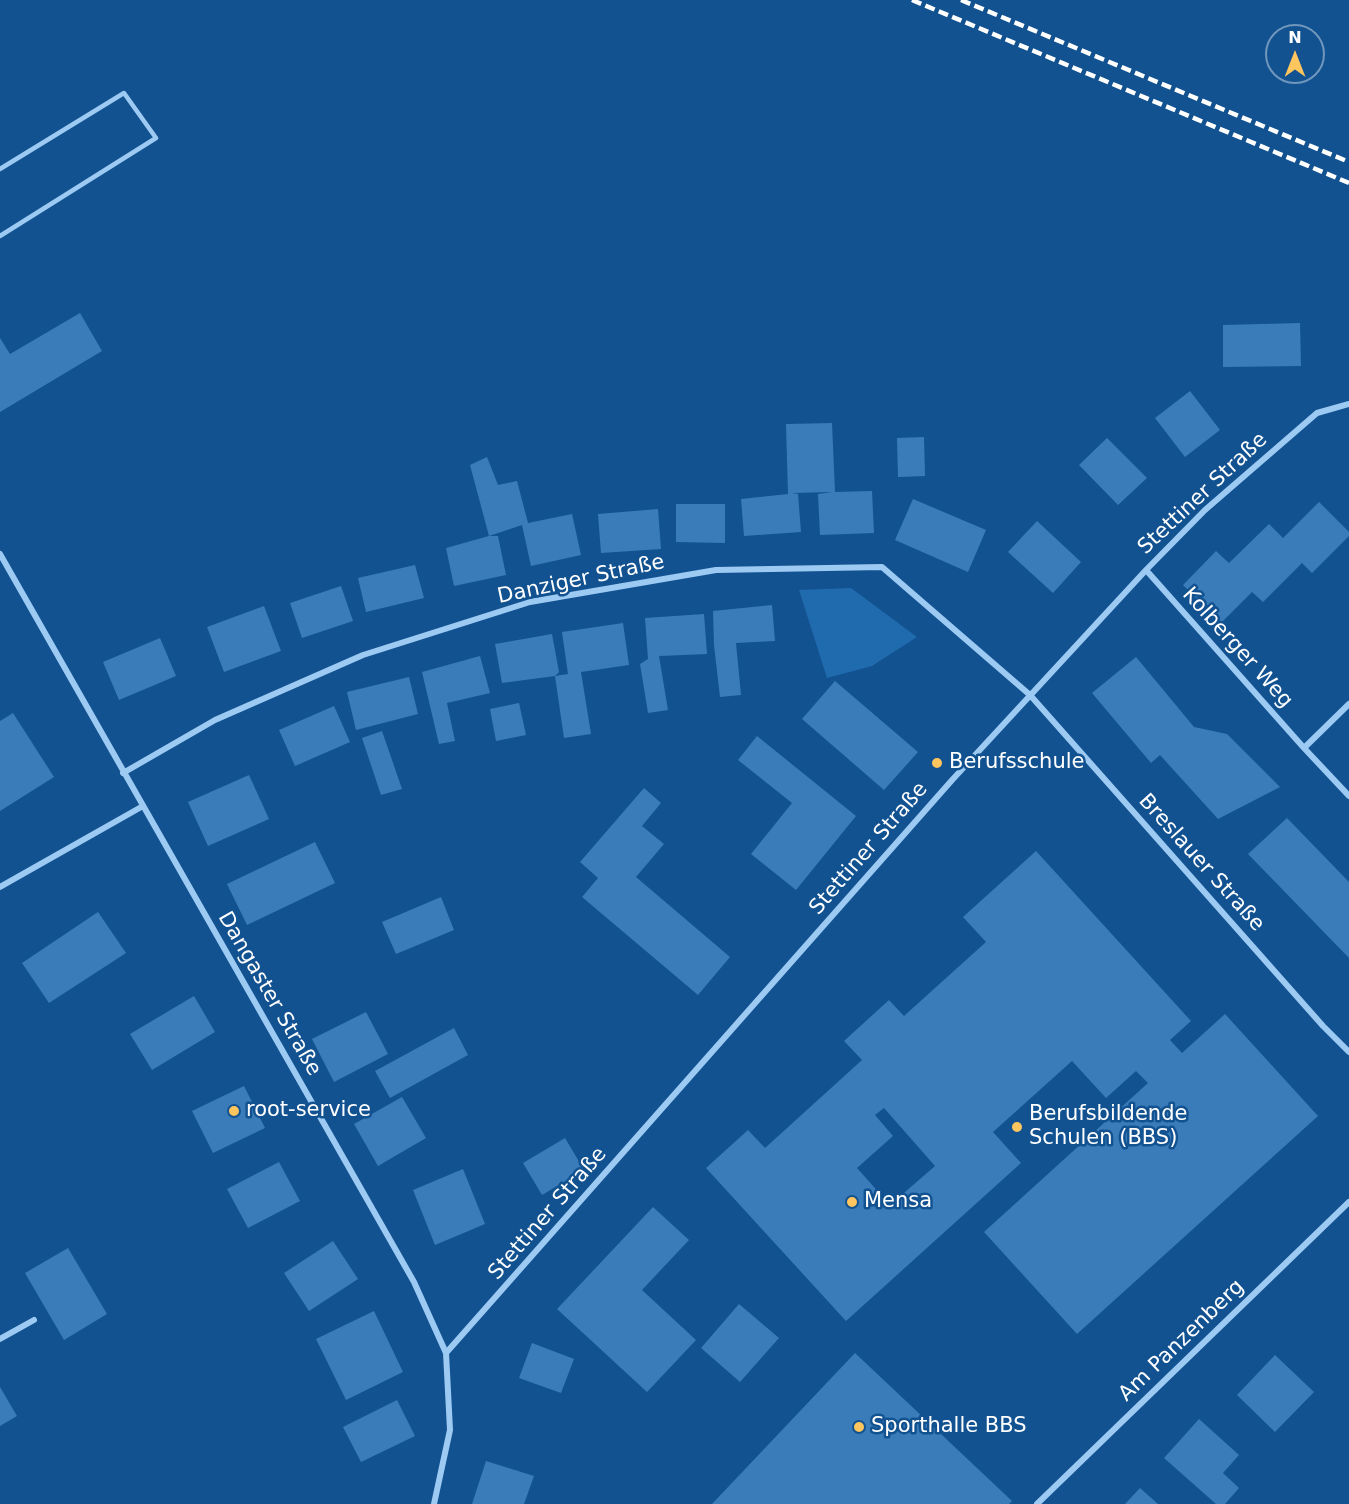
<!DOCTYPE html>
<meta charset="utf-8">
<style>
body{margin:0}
#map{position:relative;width:1349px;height:1504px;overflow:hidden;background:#125291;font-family:"DejaVu Sans",sans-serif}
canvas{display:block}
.north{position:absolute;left:1265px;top:24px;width:60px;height:60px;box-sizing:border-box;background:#125291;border:2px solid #7197bd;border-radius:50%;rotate:0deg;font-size:16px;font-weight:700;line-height:24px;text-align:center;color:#fff}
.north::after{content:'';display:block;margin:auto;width:21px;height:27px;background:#ffc55e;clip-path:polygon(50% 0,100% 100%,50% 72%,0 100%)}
</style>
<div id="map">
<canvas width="1349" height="1504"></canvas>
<div class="north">N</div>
</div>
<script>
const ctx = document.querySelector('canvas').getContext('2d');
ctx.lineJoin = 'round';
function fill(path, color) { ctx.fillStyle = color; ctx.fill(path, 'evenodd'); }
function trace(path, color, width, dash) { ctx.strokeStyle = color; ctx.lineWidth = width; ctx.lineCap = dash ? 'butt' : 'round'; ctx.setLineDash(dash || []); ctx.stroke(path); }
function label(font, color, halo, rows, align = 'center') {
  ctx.font = font + ' "DejaVu Sans",sans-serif'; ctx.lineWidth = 5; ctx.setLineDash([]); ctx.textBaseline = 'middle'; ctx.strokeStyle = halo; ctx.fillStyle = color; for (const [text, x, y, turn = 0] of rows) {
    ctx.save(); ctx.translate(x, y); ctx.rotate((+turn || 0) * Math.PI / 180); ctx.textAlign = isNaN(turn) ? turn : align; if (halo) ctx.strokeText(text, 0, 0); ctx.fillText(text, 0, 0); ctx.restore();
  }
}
const green = new Path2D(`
 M 851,588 L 917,637 L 872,666 L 827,678 L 799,590 Z`);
const building = new Path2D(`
 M 80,313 L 102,351 L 0,412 L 0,338 L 10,354 Z
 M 1300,323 L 1301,366 L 1223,367 L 1223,325 Z
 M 1190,391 L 1220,430 L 1185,457 L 1155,418 Z
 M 832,423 L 835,492 L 872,491 L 874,533 L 820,535 L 818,494 L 832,492 L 792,493 L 798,494 L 801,532 L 744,536 L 741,499 L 788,494 L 786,424 Z
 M 924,437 L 925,476 L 898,477 L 897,438 Z
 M 1107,438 L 1147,478 L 1118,505 L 1079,465 Z
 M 487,457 L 498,485 L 517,481 L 528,523 L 572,514 L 581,555 L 531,566 L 522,525 L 489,536 L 470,465 Z
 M 913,499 L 986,530 L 968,572 L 895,540 Z
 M 1319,502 L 1349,532 L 1349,536 L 1312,573 L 1302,563 L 1263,602 L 1252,592 L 1221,623 L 1183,585 L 1216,551 L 1229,563 L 1269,524 L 1283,538 Z
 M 676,504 L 725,504 L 725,543 L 676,542 Z
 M 658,509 L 661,549 L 601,553 L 598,514 Z
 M 1037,521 L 1081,562 L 1053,593 L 1008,552 Z
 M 489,536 L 498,536 L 506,575 L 454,586 L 446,548 Z
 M 415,565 L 424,598 L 366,612 L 358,578 Z
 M 341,586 L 353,621 L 302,638 L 290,603 Z
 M 772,605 L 775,641 L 736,643 L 741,695 L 720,697 L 714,645 L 713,611 Z
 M 264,606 L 281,651 L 224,672 L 207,627 Z
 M 704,614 L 707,654 L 659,656 L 668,710 L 648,713 L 640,664 L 648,659 L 645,618 Z
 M 623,623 L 629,665 L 581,672 L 591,734 L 564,738 L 555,676 L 568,674 L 562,632 Z
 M 552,634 L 559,672 L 555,676 L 502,683 L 495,644 Z
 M 160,638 L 176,676 L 119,700 L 103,662 Z
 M 480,656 L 490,693 L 447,703 L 455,741 L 439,744 L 422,672 Z
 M 1136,657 L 1194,727 L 1227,734 L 1280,787 L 1218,819 L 1160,755 L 1151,763 L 1092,693 Z
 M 409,677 L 418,714 L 356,730 L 347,692 Z
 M 835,681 L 918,752 L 884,790 L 802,719 Z
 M 519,703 L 526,735 L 496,741 L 490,709 Z
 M 334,706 L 350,742 L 295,766 L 279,730 Z
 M 13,713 L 54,777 L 0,811 L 0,721 Z
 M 382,731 L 402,789 L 381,795 L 362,738 Z
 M 757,736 L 856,816 L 796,890 L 751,854 L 792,803 L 738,760 Z
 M 249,775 L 269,819 L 208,846 L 188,802 Z
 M 644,788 L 661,803 L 642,826 L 664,844 L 636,877 L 730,957 L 698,995 L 582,897 L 598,878 L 580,862 Z
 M 1287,818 L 1349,882 L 1349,958 L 1248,854 Z
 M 315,842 L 335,883 L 247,925 L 227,884 Z
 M 1036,851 L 1191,1021 L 1170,1040 L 1182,1053 L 1225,1014 L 1318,1116 L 1077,1334 L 984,1232 L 1148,1083 L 1136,1071 L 1106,1098 L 1072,1061 L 993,1132 L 1021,1163 L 846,1321 L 706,1168 L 748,1130 L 765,1148 L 862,1060 L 844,1041 L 889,1000 L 904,1016 L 986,942 L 963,917 ZM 884,1108 L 935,1166 L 890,1205 L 857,1168 L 893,1136 L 875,1115 Z
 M 441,897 L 454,930 L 396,954 L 382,922 Z
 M 98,912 L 126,953 L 49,1003 L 22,963 Z
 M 194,996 L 215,1032 L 152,1070 L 130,1034 Z
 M 366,1012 L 388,1054 L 334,1082 L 312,1039 Z
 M 454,1028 L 468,1055 L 390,1098 L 375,1071 Z
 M 244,1086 L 265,1128 L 213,1153 L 192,1111 Z
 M 402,1097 L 426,1138 L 378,1166 L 354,1124 Z
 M 565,1138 L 584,1170 L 542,1195 L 523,1163 Z
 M 279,1162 L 300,1201 L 248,1228 L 227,1189 Z
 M 463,1169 L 485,1224 L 435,1245 L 413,1190 Z
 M 653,1207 L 689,1240 L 642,1290 L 696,1340 L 647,1392 L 557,1309 Z
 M 333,1241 L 358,1279 L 309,1311 L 284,1273 Z
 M 68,1248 L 107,1314 L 64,1340 L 25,1273 Z
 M 739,1304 L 779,1338 L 740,1382 L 701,1348 Z
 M 374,1311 L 403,1372 L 346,1400 L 316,1339 Z
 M 532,1343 L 574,1359 L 561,1393 L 519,1378 Z
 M 855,1353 L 1012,1501 L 1009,1504 L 712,1504 Z
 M 1275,1355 L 1314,1392 L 1275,1432 L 1237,1395 Z
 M 0,1387 L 17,1416 L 0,1426 Z
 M 397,1400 L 415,1436 L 361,1462 L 343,1427 Z
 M 1199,1419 L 1239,1455 L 1223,1473 L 1239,1488 L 1225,1504 L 1216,1504 L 1164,1458 Z
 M 486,1461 L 534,1476 L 524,1504 L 472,1504 Z
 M 1140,1488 L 1158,1504 L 1125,1504 Z`);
const service = new Path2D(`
 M 0,169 L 124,93 L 156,138 L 0,236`);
const minor = new Path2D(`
 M 0,554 L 414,1282 L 446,1353 L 450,1430 L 434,1504
 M 1146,570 L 1304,748 L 1349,796
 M 1304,748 L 1349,704
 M 123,773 L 215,720 L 363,655 L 530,602 L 716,570 L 882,567 L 1030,695 L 1323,1026 L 1349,1052
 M 0,887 L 143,806
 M 0,1339 L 34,1320
 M 446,1353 L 953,779 L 1146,570 L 1205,510 L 1317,413 L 1349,404
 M 1037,1504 L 1349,1202`);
const rail = new Path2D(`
 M 912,0 L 1349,183
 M 961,0 L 1349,162`);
const markers = [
 [937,763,6,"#ffc55e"],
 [234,1111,6,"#ffc55e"],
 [1017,1127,6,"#ffc55e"],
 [852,1202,6,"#ffc55e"],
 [859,1427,6,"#ffc55e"]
];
const streetNames = [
 ["Stettiner Straße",1203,494,-43],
 ["Danziger Straße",581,580,-12],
 ["Kolberger Weg",1237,648,48],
 ["Stettiner Straße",869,849,-49],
 ["Breslauer Straße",1201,863,48],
 ["Dangaster Straße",269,994,60],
 ["Stettiner Straße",548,1214,-49],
 ["Am Panzenberg",1182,1341,-44]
];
const poiNames = [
 ["Berufsschule",949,763],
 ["root-service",246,1111],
 ["Berufsbildende",1029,1115],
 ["Schulen (BBS)",1029,1139],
 ["Mensa",864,1202],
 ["Sporthalle BBS",871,1427]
];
fill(green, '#206bae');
fill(building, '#3a7cb9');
trace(service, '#9dcaf2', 4.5);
trace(minor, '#9dcaf2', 6);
trace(rail, '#fff', 4.5, [10, 4.5]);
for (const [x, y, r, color] of markers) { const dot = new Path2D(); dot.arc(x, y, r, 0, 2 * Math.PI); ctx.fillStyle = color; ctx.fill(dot); trace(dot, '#125291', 2); }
label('21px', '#fff', '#125291', streetNames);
label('21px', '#fff', '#125291', poiNames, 'left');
</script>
